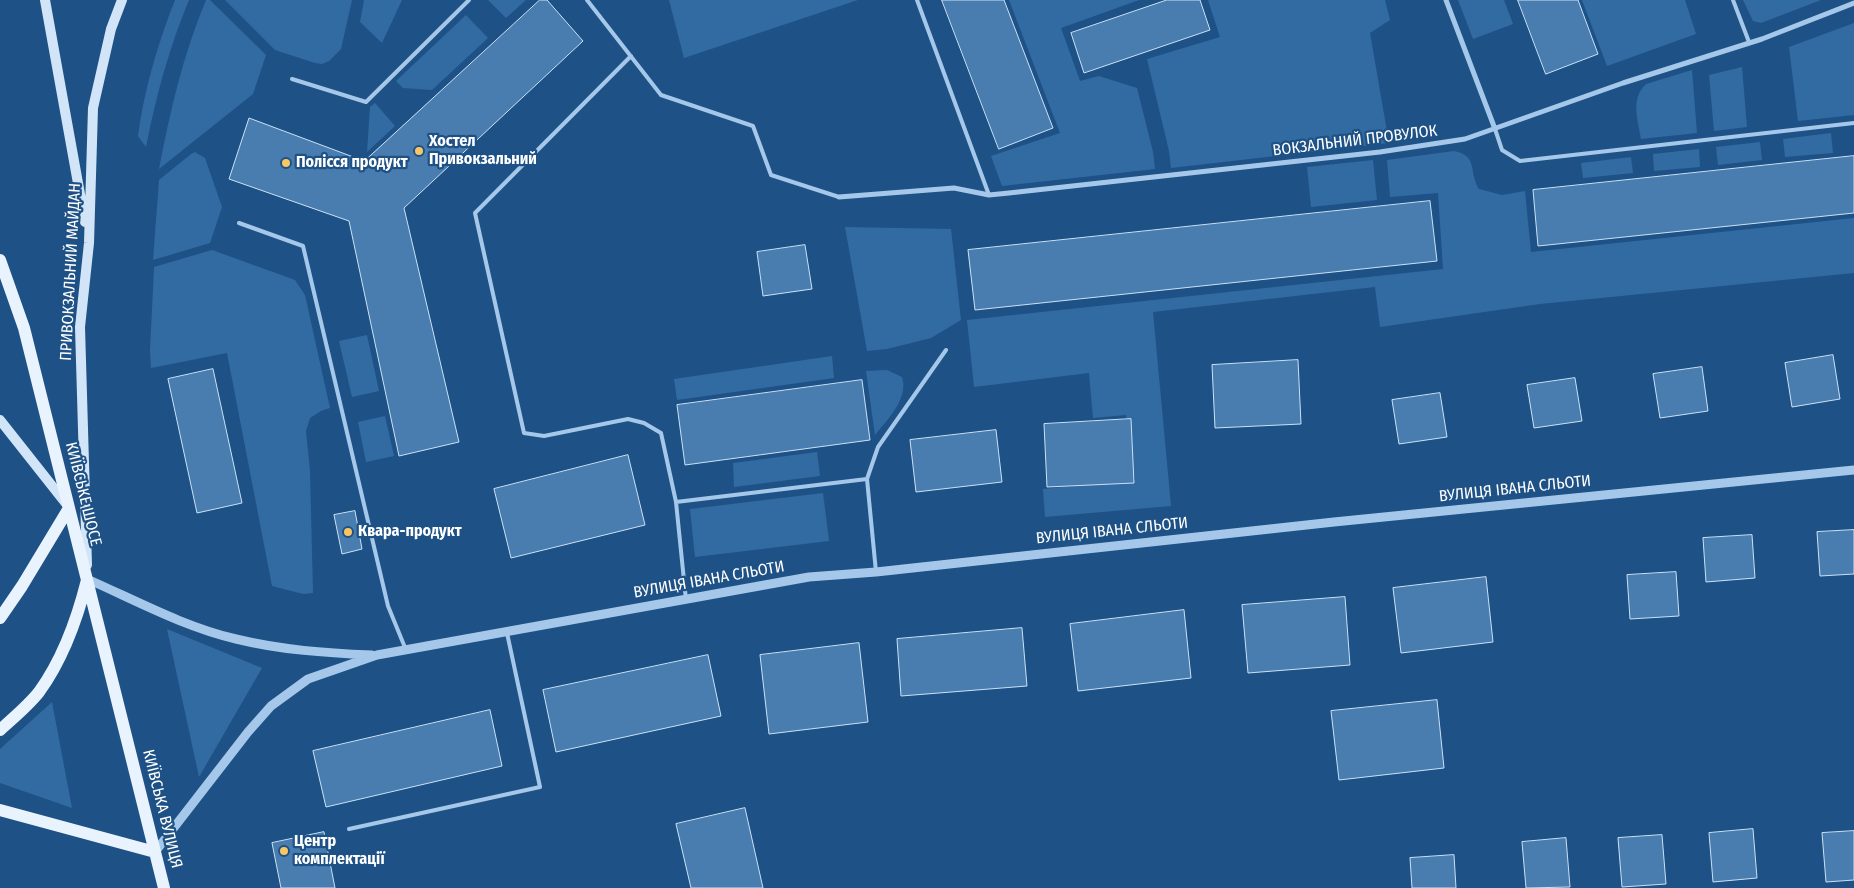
<!DOCTYPE html>
<meta charset="utf-8">
<style>
body{margin:0}
canvas{display:block;background:#1e5185}
</style>
<canvas width="1854" height="888"></canvas>
<script>
const ctx = document.querySelector('canvas').getContext('2d');
ctx.lineJoin = 'round';
function fill(path, color) { ctx.fillStyle = color; ctx.fill(path, 'evenodd'); }
function trace(path, color, width, dash) { ctx.strokeStyle = color; ctx.lineWidth = width; ctx.lineCap = dash ? 'butt' : 'round'; ctx.setLineDash(dash || []); ctx.stroke(path); }
function label(font, color, halo, rows, align = 'center') {
  ctx.font = font + ' "Fira Sans Condensed",sans-serif'; ctx.lineWidth = 4.5; ctx.setLineDash([]); ctx.textBaseline = 'middle'; ctx.strokeStyle = halo; ctx.fillStyle = color; for (const [text, x, y, turn = 0] of rows) {
    ctx.save(); ctx.translate(x, y); ctx.rotate((+turn || 0) * Math.PI / 180); ctx.textAlign = isNaN(turn) ? turn : align; if (halo) ctx.strokeText(text, 0, 0); ctx.fillText(text, 0, 0); ctx.restore();
  }
}
const green = new Path2D(`
 M 175,0 L 189,0 C 169,48 156,96 146,147 L 138,136 C 144,90 158,43 175,0 Z
 M 206,0 L 210,0 L 266,55 L 253,94 L 159,169 C 170,111 183,55 206,0 Z
 M 225,0 L 352,0 L 341,49 L 329,61 L 322,64 L 315,63 L 275,50 Z
 M 364,0 L 402,0 L 382,43 L 360,22 Z
 M 488,0 L 526,0 L 506,18 Z
 M 669,0 L 858,0 L 684,58 Z
 M 1009,0 L 1139,0 L 1061,28 L 1080,81 L 1099,76 L 1137,88 L 1153,152 L 1155,169 L 1002,186 L 991,156 L 1060,133 Z
 M 1208,0 L 1385,0 L 1390,20 L 1370,33 L 1389,143 L 1171,168 L 1169,151 L 1147,59 L 1220,37 Z
 M 1458,0 L 1504,0 L 1513,24 L 1473,39 Z
 M 1582,0 L 1685,0 L 1696,34 L 1607,66 Z
 M 1743,0 L 1821,0 L 1761,23 L 1753,21 Z
 M 466,15 L 488,38 L 432,90 L 403,88 L 396,81 Z
 M 1854,23 L 1854,115 L 1798,121 L 1789,47 Z
 M 1742,67 L 1747,127 L 1714,131 L 1709,75 Z
 M 1692,70 L 1697,133 L 1641,139 C 1638,120 1630,99 1646,84 Z
 M 375,103 L 395,126 L 367,152 L 370,107 Z
 M 1831,133 L 1833,153 L 1785,157 L 1783,139 Z
 M 1760,142 L 1762,160 L 1718,165 L 1716,147 Z
 M 1699,149 L 1700,167 L 1654,171 L 1653,154 Z
 M 1454,151 C 1479,156 1468,172 1479,189 L 1502,195 L 1525,191 L 1531,252 L 1854,218 L 1854,273 L 1540,304 L 1380,327 L 1375,287 L 1153,312 L 1171,506 L 1045,517 L 1043,489 L 1135,480 L 1126,415 L 1093,418 L 1089,373 L 974,387 L 967,320 L 1443,269 L 1438,193 L 1390,197 L 1387,160 Z
 M 195,152 L 205,158 L 222,207 L 210,243 L 153,260 L 159,180 L 191,154 Z
 M 1631,157 L 1633,173 L 1583,178 L 1581,163 Z
 M 1373,160 L 1377,200 L 1311,207 L 1307,167 Z
 M 845,227 L 951,229 L 961,320 L 931,338 L 887,349 L 867,351 Z
 M 212,250 L 295,280 L 305,295 L 330,408 L 321,411 L 310,418 L 306,431 L 310,471 L 313,593 L 303,594 L 272,586 L 227,353 L 151,368 L 150,351 L 154,267 Z
 M 367,335 L 379,391 L 352,397 L 339,341 Z
 M 832,356 L 834,378 L 677,400 L 674,379 Z
 M 887,370 L 902,377 C 909,398 888,419 875,435 L 866,371 Z
 M 385,416 L 394,456 L 366,462 L 358,422 Z
 M 817,452 L 820,476 L 734,487 L 733,463 Z
 M 823,493 L 829,541 L 695,557 L 690,509 Z
 M 167,629 L 262,668 L 199,777 Z
 M 52,702 L 72,808 L 0,783 L 0,749 Z`);
const building = new Path2D(`
 M 540,0 L 547,0 L 583,41 L 404,208 L 459,442 L 399,456 L 349,221 L 229,179 L 249,118 L 364,161 Z
 M 942,0 L 1004,0 L 1053,128 L 999,149 Z
 M 1167,0 L 1200,0 L 1210,30 L 1084,73 L 1071,33 Z
 M 1518,0 L 1578,0 L 1598,54 L 1546,74 Z
 M 1854,156 L 1854,213 L 1538,246 L 1533,190 Z
 M 1430,201 L 1437,261 L 975,310 L 968,250 Z
 M 805,245 L 812,289 L 763,296 L 757,252 Z
 M 1833,355 L 1840,399 L 1792,407 L 1785,363 Z
 M 1298,360 L 1301,424 L 1215,428 L 1212,365 Z
 M 1702,367 L 1708,411 L 1660,418 L 1653,374 Z
 M 213,369 L 242,503 L 197,513 L 168,379 Z
 M 1575,378 L 1582,421 L 1534,428 L 1527,385 Z
 M 862,380 L 870,440 L 685,465 L 677,405 Z
 M 1440,393 L 1447,437 L 1399,444 L 1392,400 Z
 M 1131,419 L 1134,483 L 1047,487 L 1044,424 Z
 M 996,430 L 1002,482 L 916,492 L 910,440 Z
 M 628,455 L 645,525 L 511,558 L 494,489 Z
 M 355,511 L 362,549 L 342,554 L 334,515 Z
 M 1854,530 L 1854,574 L 1820,576 L 1817,532 Z
 M 1752,535 L 1755,578 L 1706,582 L 1703,538 Z
 M 1676,572 L 1679,616 L 1630,619 L 1627,575 Z
 M 1486,577 L 1493,642 L 1401,653 L 1393,588 Z
 M 1345,597 L 1350,665 L 1248,673 L 1242,605 Z
 M 1184,610 L 1191,678 L 1078,691 L 1070,624 Z
 M 1022,628 L 1027,686 L 901,696 L 897,639 Z
 M 859,643 L 868,722 L 769,734 L 760,655 Z
 M 708,655 L 721,716 L 556,752 L 543,690 Z
 M 1437,700 L 1444,768 L 1339,780 L 1331,711 Z
 M 490,710 L 502,766 L 326,807 L 313,751 Z
 M 745,808 L 763,888 L 691,888 L 676,824 Z
 M 1753,829 L 1757,878 L 1713,882 L 1709,833 Z
 M 1854,831 L 1854,880 L 1826,882 L 1822,833 Z
 M 324,832 L 335,888 L 281,888 L 272,843 Z
 M 1662,835 L 1666,884 L 1622,887 L 1618,838 Z
 M 1566,838 L 1570,887 L 1526,888 L 1522,842 Z
 M 1454,855 L 1456,888 L 1412,888 L 1410,858 Z`);
const service = new Path2D(`
 M 587,0 L 661,95 L 753,126 L 771,175 L 839,197
 M 917,0 L 989,195
 M 1733,0 L 1749,42
 M 631,56 L 475,213 L 524,433 L 544,436 L 628,419 L 644,423 L 661,433 L 676,502 L 686,600
 M 292,79 L 366,102 L 469,0
 M 1495,129 L 1502,150 L 1520,161 L 1854,123
 M 239,223 L 303,246 L 388,606 L 406,650
 M 676,502 L 867,479
 M 876,572 L 867,479 L 878,447 L 946,350
 M 349,829 L 540,787 L 507,633`);
const minor = new Path2D(`
 M 1446,0 L 1495,129
 M 839,197 L 954,188 L 989,195 L 1009,193 L 1380,152 L 1465,139 L 1623,83 L 1762,39 L 1854,3`);
const tertiary = new Path2D(`
 M 87,579 C 135,600 184,627 236,639 C 281,650 326,653 372,655
 M 155,852 L 248,732 L 271,706 L 308,679 L 377,655 L 809,577 L 876,572 L 1334,522 L 1854,470`);
const secondary = new Path2D(`
 M 45,0 L 85,222
 M 0,420 L 68,506
 M 87,565 L 80,327 L 89,243 L 93,108 L 111,29 L 122,0`);
const primary = new Path2D(`
 M 0,260 L 24,328 L 164,888
 M 0,618 L 22,586 L 69,508
 M 0,730 C 13,718 28,706 39,692 C 63,659 77,620 87,580
 M 0,810 L 155,852`);
const markers = [
 [419,151,5,"#f9c664"],
 [286,163,5,"#f9c664"],
 [348,532,5,"#f9c664"],
 [284,851,5,"#f9c664"]
];
const streetNames = [
 ["ВОКЗАЛЬНИЙ ПРОВУЛОК",1355,141,-7],
 ["ПРИВОКЗАЛЬНИЙ МАЙДАН",71,272,-87],
 ["ВУЛИЦЯ ІВАНА СЛЬОТИ",1515,489,-6],
 ["КИЇВСЬКЕ ШОСЕ",83,494,76],
 ["ВУЛИЦЯ ІВАНА СЛЬОТИ",1112,531,-6],
 ["ВУЛИЦЯ ІВАНА СЛЬОТИ",709,580,-10],
 ["КИЇВСЬКА ВУЛИЦЯ",162,809,76]
];
const poiNames = [
 ["Хостел",429,142],
 ["Привокзальний",429,160],
 ["Полісся продукт",296,163],
 ["Квара-продукт",358,532],
 ["Центр",294,842],
 ["комплектації",294,860]
];
fill(green, '#316ba2');
fill(building, '#4a7daf');
trace(building, '#cae1f7', 1);
trace(service, '#a5c8ea', 4);
trace(minor, '#a5c8ea', 5);
trace(tertiary, '#a5c8ea', 9);
trace(secondary, '#d1e4f8', 10);
trace(primary, '#e9f3fe', 12);
for (const [x, y, r, color] of markers) { const dot = new Path2D(); dot.arc(x, y, r, 0, 2 * Math.PI); ctx.fillStyle = color; ctx.fill(dot); trace(dot, '#1e5185', 2); }
label('16px', '#fff', '#1e5185', streetNames);
label('bold 16px', '#fff', '#1e5185', poiNames, 'left');
</script>
